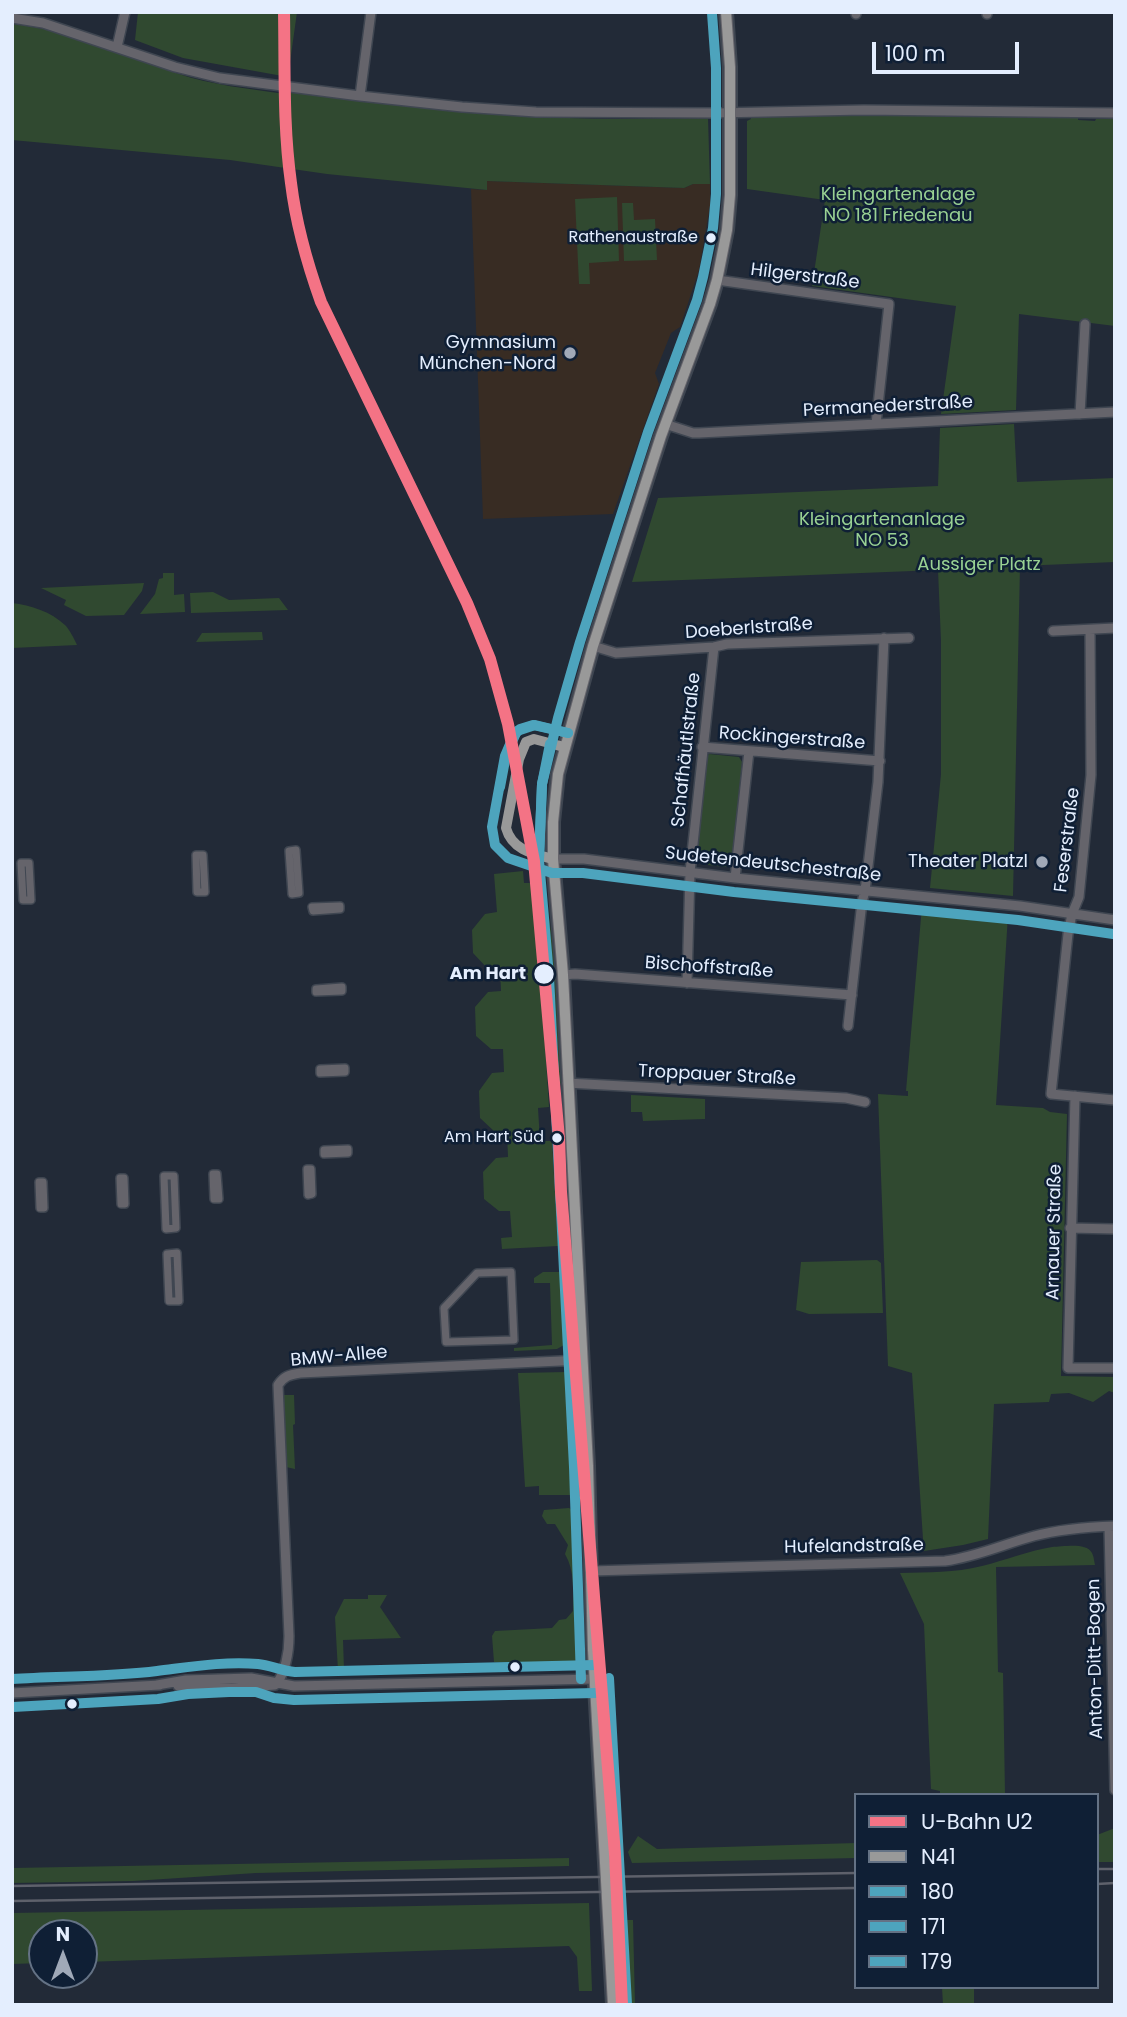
<!DOCTYPE html>
<meta charset="utf-8">
<style>
body{margin:0}
#map{position:relative;width:1127px;height:2017px;overflow:hidden;background:#222a37;font-family:Poppins,sans-serif}
canvas{display:block}
.frame{position:absolute;inset:0;border:14px solid #e4eefe;pointer-events:none}
.legend{position:absolute;left:854px;top:1793px;width:245px;height:196px;box-sizing:border-box;background:#0f1f35;border:2px solid #647285;margin:0;padding:9px 12px;list-style:none;font-size:21px;color:#e4eefe}
.legend li{display:flex;align-items:center;gap:14px;height:35px}
.legend b{width:35px;border:2px solid #647285}
.north{position:absolute;left:28px;top:1919px;width:70px;height:70px;box-sizing:border-box;background:#0f1f35;border:2px solid #647285;border-radius:50%;rotate:0deg;font-size:19px;font-weight:700;line-height:28px;text-align:center;color:#e4eefe}
.north::after{content:'';display:block;margin:auto;width:24px;height:32px;background:#a0a9b8;clip-path:polygon(50% 0,100% 100%,50% 72%,0 100%)}
.scale{position:absolute;left:872px;top:42px;width:147px;height:32px;box-sizing:border-box;border:4px solid #e4eefe;border-top:0;padding-left:9px;font-size:21px;line-height:24px;white-space:nowrap;color:#e4eefe;-webkit-text-stroke:5px #0f1f35;paint-order:stroke}
</style>
<div id="map">
<canvas width="1127" height="2017"></canvas>
<div class="frame"></div>
<ul class="legend">
<li><b style="height:9px;background:#f47385"></b>U-Bahn U2</li>
<li><b style="height:9px;background:#999"></b>N41</li>
<li><b style="height:9px;background:#4da4bd"></b>180</li>
<li><b style="height:9px;background:#4da4bd"></b>171</li>
<li><b style="height:9px;background:#4da4bd"></b>179</li>
</ul>
<div class="north">N</div>
<div class="scale">100 m</div>
</div>
<script>
const ctx = document.querySelector('canvas').getContext('2d');
ctx.lineJoin = 'round';
function fill(path, color) { ctx.fillStyle = color; ctx.fill(path, 'evenodd'); }
function trace(path, color, width, dash) { ctx.strokeStyle = color; ctx.lineWidth = width; ctx.lineCap = dash ? 'butt' : 'round'; ctx.setLineDash(dash || []); ctx.stroke(path); }
function label(font, color, halo, rows, align = 'center') {
  ctx.font = font + ' Poppins,sans-serif'; ctx.lineWidth = 5; ctx.setLineDash([]); ctx.textBaseline = 'middle'; ctx.strokeStyle = halo; ctx.fillStyle = color; for (const [text, x, y, turn = 0] of rows) {
    ctx.save(); ctx.translate(x, y); ctx.rotate((+turn || 0) * Math.PI / 180); ctx.textAlign = isNaN(turn) ? turn : align; if (halo) ctx.strokeText(text, 0, 0); ctx.fillText(text, 0, 0); ctx.restore();
  }
}
const education = new Path2D(`
 M 487,181 L 684,188 L 693,184 L 710,184 L 710,206 L 699,270 L 680,327 L 671,333 L 655,373 L 659,384 L 613,514 L 483,519 L 471,189 L 486,190 Z`);
const green = new Path2D(`
 M 138,12 L 297,12 L 288,77 L 183,58 L 135,40 Z
 M 12,24 C 66,29 124,57 176,73 C 211,85 250,89 286,94 L 287,91 C 381,104 475,115 569,118 C 615,120 662,118 708,118 L 710,184 L 693,184 L 684,188 L 487,181 L 487,190 L 327,174 L 230,160 L 12,140 Z
 M 860,113 L 1078,116 L 1078,120 L 1095,121 L 1096,119 L 1115,119 L 1115,326 L 1019,314 L 1016,410 L 941,414 L 956,306 L 812,286 L 825,200 L 747,189 L 747,121 L 751,119 L 751,116 Z
 M 617,197 L 619,261 L 589,263 L 590,284 L 579,284 L 575,199 Z
 M 633,203 L 634,220 L 655,219 L 657,260 L 624,261 L 622,203 Z
 M 1014,424 L 1017,482 L 1115,478 L 1115,562 L 1020,566 L 1013,896 L 930,888 L 941,774 L 941,641 L 938,570 L 632,582 L 658,498 L 938,486 L 940,428 Z
 M 163,573 L 174,573 L 174,595 L 184,594 L 185,612 L 140,614 L 155,594 L 159,579 L 163,578 Z
 M 144,583 L 142,591 L 124,615 L 86,616 L 64,605 L 66,600 L 41,588 Z
 M 213,592 L 229,600 L 279,598 L 288,610 L 191,613 L 190,593 Z
 M 12,603 C 31,605 51,612 65,625 C 70,630 74,639 77,645 L 12,648 Z
 M 262,632 L 263,640 L 196,642 L 202,633 Z
 M 709,754 L 739,757 L 742,762 L 732,862 L 730,861 L 728,866 L 724,867 L 708,865 L 708,858 L 697,857 L 706,758 Z
 M 523,871 L 524,883 L 531,883 L 530,871 L 534,874 L 549,1107 L 538,1108 L 540,1141 L 552,1141 L 558,1246 L 502,1249 L 501,1238 L 512,1237 L 510,1211 L 499,1211 L 484,1199 L 483,1172 L 496,1158 L 508,1157 L 507,1132 L 495,1132 L 480,1118 L 479,1091 L 492,1073 L 504,1072 L 503,1049 L 491,1049 L 476,1036 L 475,1007 L 488,992 L 501,991 L 500,968 L 487,968 L 473,953 L 472,930 L 485,914 L 497,912 L 494,874 Z
 M 542,889 L 545,890 L 556,966 L 563,1083 L 559,1084 L 554,972 Z
 M 922,906 L 943,911 L 1008,915 L 996,1105 L 1043,1108 L 1050,1112 L 1067,1114 L 1061,1376 L 1115,1377 L 1115,1393 L 1109,1391 L 1093,1402 L 1069,1393 L 1051,1394 L 1049,1402 L 994,1404 L 988,1539 L 963,1545 L 924,1551 L 923,1550 L 913,1551 L 913,1541 L 923,1539 L 912,1373 L 888,1366 L 878,1094 L 908,1096 L 908,1091 L 906,1091 Z
 M 631,1095 L 705,1099 L 705,1119 L 643,1121 L 642,1112 L 631,1112 Z
 M 877,1260 L 881,1263 L 883,1313 L 809,1314 L 796,1310 L 801,1262 Z
 M 543,1272 L 561,1272 L 564,1345 L 557,1349 L 514,1351 L 514,1348 L 552,1345 L 550,1283 L 534,1283 L 534,1278 Z
 M 566,1372 L 572,1495 L 539,1495 L 539,1486 L 525,1487 L 518,1373 Z
 M 283,1395 L 294,1395 L 295,1424 L 293,1425 L 295,1469 L 286,1467 Z
 M 569,1508 L 572,1510 L 578,1655 L 572,1668 L 514,1669 L 508,1662 L 494,1662 L 492,1636 L 495,1631 L 552,1628 L 559,1620 L 566,1619 L 573,1611 C 573,1591 575,1571 565,1554 L 568,1545 L 555,1524 L 547,1524 L 542,1516 L 544,1510 Z
 M 1052,1547 C 1063,1547 1086,1542 1092,1553 C 1094,1557 1094,1561 1095,1565 L 996,1567 L 998,1672 L 1003,1673 L 1005,1795 L 940,1795 L 940,1791 L 931,1789 L 924,1624 L 900,1573 C 929,1572 954,1573 982,1566 C 1006,1560 1028,1551 1052,1547 Z
 M 368,1595 L 387,1595 L 380,1607 L 401,1638 L 343,1640 L 344,1669 L 441,1666 L 440,1673 L 344,1675 L 341,1671 L 338,1671 L 335,1617 L 344,1599 L 368,1599 Z
 M 1115,1828 L 1115,1862 L 1097,1862 L 1097,1835 Z
 M 638,1836 L 657,1849 L 856,1843 L 856,1858 L 632,1863 L 628,1852 Z
 M 569,1858 L 569,1866 L 256,1873 L 133,1881 L 12,1883 L 12,1868 Z
 M 589,1903 L 592,1991 L 579,1991 L 577,1957 L 569,1946 L 84,1962 L 84,1933 L 42,1933 L 42,1963 L 12,1964 L 12,1913 Z
 M 626,1920 L 633,1920 L 635,2005 L 629,2005 Z
 M 942,1987 L 974,1987 L 974,2005 L 943,2005 Z`);
const pedestrian = new Path2D(`
 M 296,850 L 299,893 L 292,894 L 289,851 Z
 M 196,855 L 203,855 L 205,892 L 197,892 Z
 M 21,863 L 29,863 L 31,900 L 23,900 Z
 M 340,906 L 340,909 L 313,911 L 312,907 Z
 M 342,987 L 342,991 L 316,992 L 316,989 Z
 M 345,1068 L 345,1072 L 320,1073 L 320,1069 Z
 M 348,1149 L 348,1153 L 324,1154 L 324,1150 Z
 M 307,1169 L 311,1169 L 312,1194 L 308,1195 Z
 M 213,1174 L 217,1174 L 219,1199 L 214,1199 Z
 M 164,1176 L 174,1176 L 176,1228 L 166,1229 Z
 M 120,1178 L 124,1178 L 125,1204 L 121,1204 Z
 M 39,1182 L 43,1182 L 44,1208 L 40,1208 Z
 M 177,1253 L 179,1301 L 169,1301 L 167,1254 Z
 M 511,1272 L 514,1340 L 446,1342 L 444,1308 L 477,1273 Z`);
const minor = new Path2D(`
 M 856,12 L 856,14
 M 987,12 L 987,14
 M 12,18 L 43,23 L 175,67 L 220,78 L 360,96 L 462,107 L 536,112 L 716,113 L 864,110 L 1115,113
 M 117,47 L 125,12
 M 360,96 L 371,12
 M 717,280 L 889,304 L 876,424
 M 1080,414 L 1085,324
 M 665,424 L 693,433 L 699,433 L 1115,412
 M 1090,630 L 1091,775 L 1079,897 L 1072,914 L 1068,934 L 1051,1094 L 1115,1100
 M 1053,631 L 1115,628
 M 593,646 L 616,653 L 714,647 L 727,644 L 909,638
 M 702,747 L 880,761
 M 553,859 L 584,859 L 735,878 L 1020,906 L 1115,920
 M 735,878 L 749,751
 M 563,975 L 575,974 L 852,995
 M 687,983 L 690,872 L 714,647
 M 848,1026 L 862,902 L 865,891 L 878,782 L 884,638
 M 567,1083 L 846,1098 L 865,1102
 M 1075,1096 L 1068,1368 L 1115,1368
 M 1070,1228 L 1115,1229
 M 1109,1527 L 1115,1790
 M 591,1571 L 945,1561 C 976,1557 1004,1544 1034,1536 C 1060,1529 1088,1527 1115,1526
 M 277,1684 C 286,1669 289,1653 289,1636 L 278,1385 C 284,1376 289,1375 300,1373 L 582,1360
 M 157,1685 L 186,1680 L 251,1678 L 294,1686 L 595,1679
 M 178,1686 L 232,1688 L 275,1685
 M 12,1693 L 160,1685`);
const tertiary = new Path2D(`
 M 613,2005 L 593,1650 L 588,1466 L 563,975 L 553,859 L 553,822 L 558,774 L 593,646 L 661,436 L 710,304 L 717,280 L 727,230 L 730,195 L 730,67 L 726,12`);
const rail = new Path2D(`
 M 1097,1869 L 1115,1869
 M 1097,1884 L 1115,1883
 M 12,1886 L 856,1873
 M 12,1901 L 856,1888`);
const bus1 = new Path2D(`
 M 553,859 C 533,854 512,850 506,828 L 519,759 L 526,742 L 534,739 L 564,747
 M 613,2005 L 593,1650 L 588,1466 L 563,975 L 553,859 L 553,822 L 558,774 L 593,646 L 661,436 L 710,304 L 717,280 L 727,230 L 730,195 L 730,67 L 726,12`);
const bus2 = new Path2D(`
 M 568,733 L 533,725 L 520,729 L 514,735 L 505,756 L 492,827 L 495,845 L 508,858 L 552,873 L 583,873 L 734,892 L 1018,920 L 1113,934
 M 550,744 L 542,784 L 539,860 L 549,976 L 574,1467 L 581,1679
 M 13,1707 L 158,1699 L 188,1694 L 229,1692 L 256,1692 L 274,1698 L 294,1700 L 595,1693`);
const bus3 = new Path2D(`
 M 500,787 L 506,755 L 517,731 L 535,725 L 568,733
 M 539,858 L 542,784 L 558,718 L 580,642 L 648,432 L 697,300 L 703,277 L 713,228 L 716,194 L 716,68 L 712,13`);
const bus4 = new Path2D(`
 M 609,1678 L 627,2004
 M 12,1679 C 59,1676 110,1677 157,1671 C 190,1667 224,1661 258,1664 C 270,1665 282,1671 295,1672 L 595,1665`);
const metro1 = new Path2D(`
 M 284,12 C 285,69 283,126 291,183 C 296,224 307,263 321,302 L 467,603 L 490,659 L 508,724 L 534,861 L 559,1138 L 561,1192 L 615,1854 L 622,2005`);
const markers = [
 [711,238,6,"#e4eefe"],
 [570,353,7,"#a0a9b8"],
 [1042,862,7,"#a0a9b8"],
 [544,974,11,"#e4eefe"],
 [557,1138,6,"#e4eefe"],
 [515,1667,6,"#e4eefe"],
 [72,1704,6,"#e4eefe"]
];
const busNames = [
 ["Rathenaustraße",698,238],
 ["Am Hart Süd",544,1138]
];
const parkNames = [
 ["Kleingartenalage",898,195],
 ["NO 181 Friedenau",898,216],
 ["Kleingartenanlage",882,520],
 ["NO 53",882,541],
 ["Aussiger Platz",979,565]
];
const streetNames = [
 ["Hilgerstraße",805,277,7],
 ["Permanederstraße",888,407,-3],
 ["Doeberlstraße",749,629,-4],
 ["Rockingerstraße",792,739,4],
 ["Schafhäutlstraße",687,750,-84],
 ["Feserstraße",1068,840,-83],
 ["Sudetendeutschestraße",773,865,6],
 ["Bischoffstraße",709,968,4],
 ["Troppauer Straße",717,1076,3],
 ["Arnauer Straße",1055,1232,-89],
 ["BMW-Allee",339,1357,-5],
 ["Hufelandstraße",854,1547,-1],
 ["Anton-Ditt-Bogen",1096,1659,-91]
];
const poiNames = [
 ["Gymnasium",556,343],
 ["München-Nord",556,364],
 ["Theater Platzl",1028,862]
];
const stopNames = [
 ["Am Hart",526,974]
];
fill(education, '#382c23');
fill(green, '#304930');
trace(pedestrian, '#3f4651', 10);
trace(minor, '#3f4651', 12);
trace(tertiary, '#3f4651', 16);
trace(pedestrian, '#65646b', 7);
trace(minor, '#65646b', 9);
trace(tertiary, '#65646b', 12);
trace(rail, '#5e616b', 2.5);
trace(bus1, '#999', 10);
trace(bus2, '#4da4bd', 10);
trace(bus3, '#4da4bd', 10);
trace(bus4, '#4da4bd', 10);
trace(metro1, '#f47385', 12);
for (const [x, y, r, color] of markers) { const dot = new Path2D(); dot.arc(x, y, r, 0, 2 * Math.PI); ctx.fillStyle = color; ctx.fill(dot); trace(dot, '#0f1f35', 2.5); }
label('16px', '#e4eefe', '#0f1f35', busNames, 'right');
label('18px', '#99d193', '#0f1f35', parkNames);
label('18px', '#e4eefe', '#0f1f35', streetNames);
label('18px', '#e4eefe', '#0f1f35', poiNames, 'right');
label('bold 18px', '#e4eefe', '#0f1f35', stopNames, 'right');
</script>
